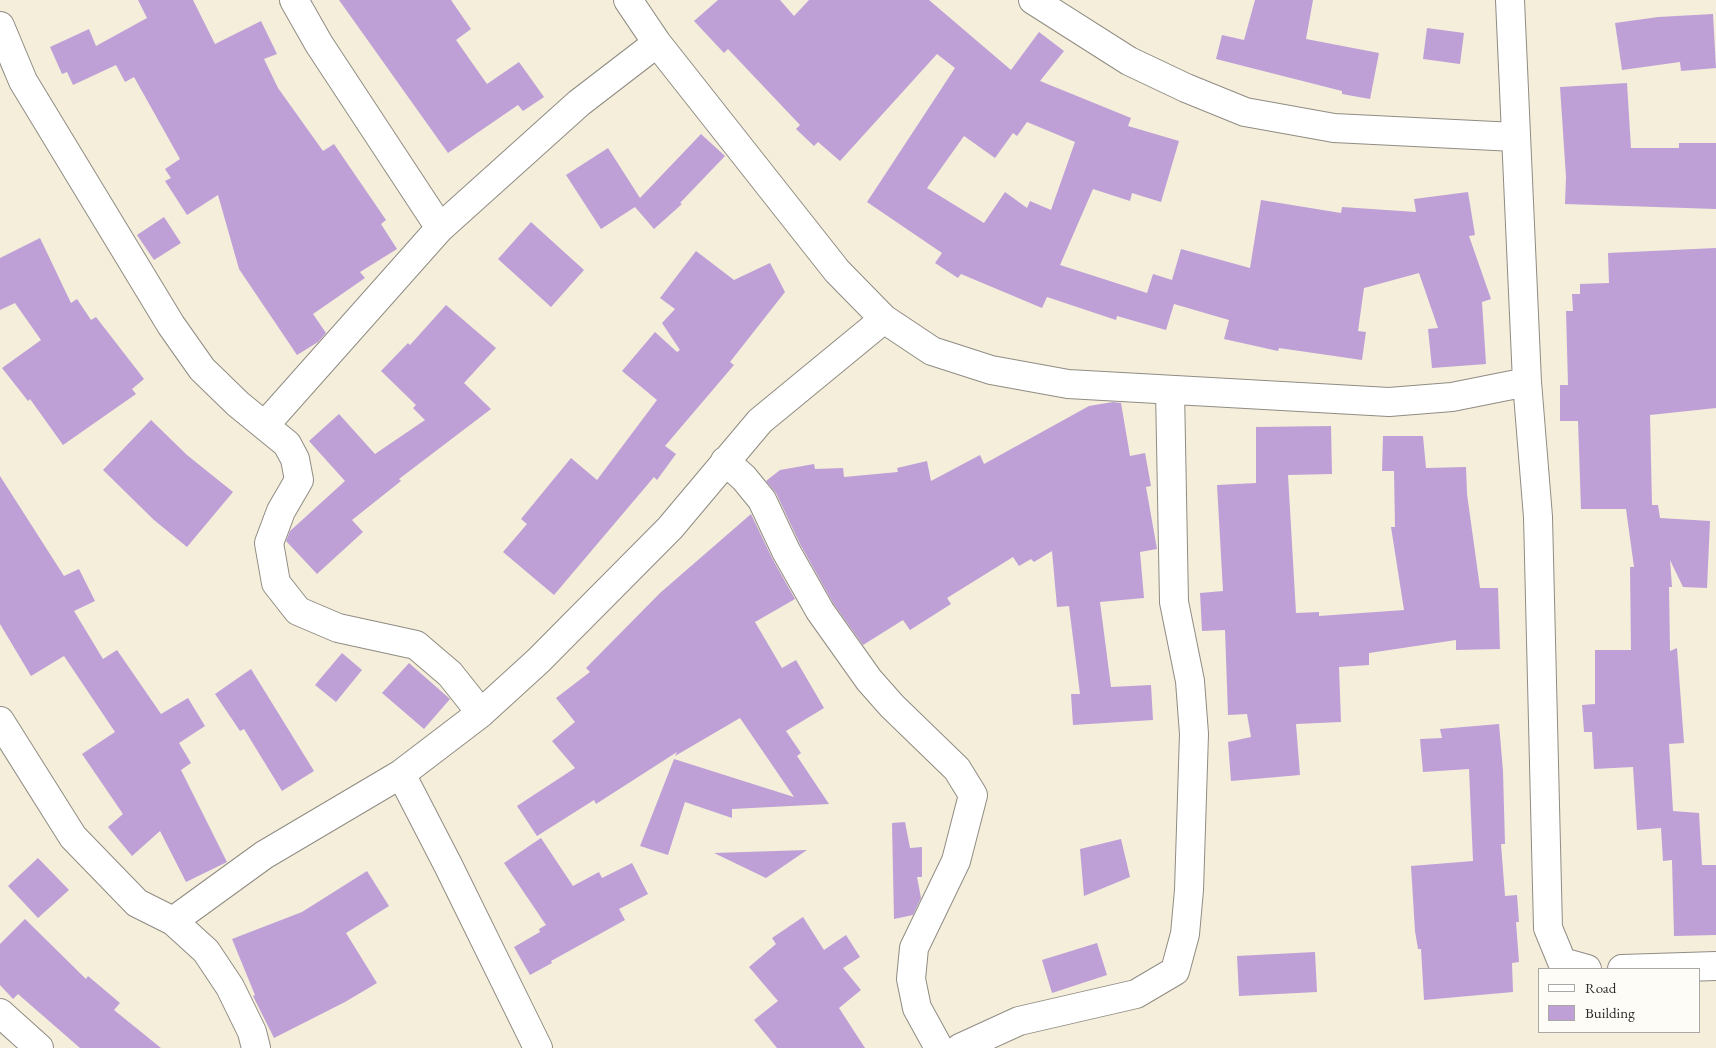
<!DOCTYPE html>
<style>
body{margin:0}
#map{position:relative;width:1716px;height:1048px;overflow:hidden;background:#f4eedb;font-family:"EB Garamond",serif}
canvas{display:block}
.legend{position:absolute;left:1538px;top:968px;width:162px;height:65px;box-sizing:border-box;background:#fdfcf7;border:1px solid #a9a8a5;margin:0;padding:6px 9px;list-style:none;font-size:15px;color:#2b2b2b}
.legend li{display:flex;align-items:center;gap:10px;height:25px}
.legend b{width:25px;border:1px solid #a9a8a5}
</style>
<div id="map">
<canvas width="1716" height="1048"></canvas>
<ul class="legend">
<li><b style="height:6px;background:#fff"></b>Road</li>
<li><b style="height:14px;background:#bea0d7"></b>Building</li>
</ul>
</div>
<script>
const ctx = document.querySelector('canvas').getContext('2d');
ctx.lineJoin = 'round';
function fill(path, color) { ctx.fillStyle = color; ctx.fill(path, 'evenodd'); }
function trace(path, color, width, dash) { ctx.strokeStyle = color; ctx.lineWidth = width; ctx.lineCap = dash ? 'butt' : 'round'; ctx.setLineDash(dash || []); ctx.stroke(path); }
const building = new Path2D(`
 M 138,0 L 193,0 L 215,44 L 261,21 L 277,54 L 264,59 L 278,88 L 323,151 L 334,144 L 386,220 L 381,224 L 397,249 L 360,272 L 365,278 L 313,314 L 326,333 L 318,342 L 297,355 L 239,269 L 218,195 L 187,215 L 165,181 L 171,178 L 165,169 L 180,159 L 134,77 L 125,82 L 116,65 L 73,85 L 67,72 L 62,74 L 50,47 L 89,29 L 96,46 L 147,18 Z
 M 339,0 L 451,0 L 471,29 L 456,40 L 487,84 L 519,62 L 544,97 L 523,111 L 518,105 L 448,153 Z
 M 718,0 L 780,0 L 794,16 L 809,0 L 929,0 L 1011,70 L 1039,32 L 1064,51 L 1040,81 L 1131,118 L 1128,126 L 1179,141 L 1161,202 L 1132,193 L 1130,201 L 1093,189 L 1060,265 L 1147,293 L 1153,274 L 1172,280 L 1181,249 L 1250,268 L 1261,200 L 1341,213 L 1342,207 L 1416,212 L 1414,199 L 1468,192 L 1475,235 L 1469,236 L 1491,299 L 1482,302 L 1486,364 L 1432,368 L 1428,329 L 1438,328 L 1419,273 L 1364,288 L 1358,331 L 1366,332 L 1362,360 L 1279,348 L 1278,351 L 1224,339 L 1229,320 L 1174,304 L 1166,330 L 1117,316 L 1116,320 L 1047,297 L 1042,308 L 961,274 L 958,278 L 935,263 L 942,253 L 867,202 L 955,68 L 937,54 L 840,161 L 818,142 L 814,146 L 796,129 L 800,125 L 728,49 L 724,53 L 694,21 ZM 1027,122 L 1075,142 L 1051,210 L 1030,201 L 1027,208 L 1005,192 L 984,223 L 927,188 L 964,136 L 995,158 L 1013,133 L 1017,136 Z
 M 1255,0 L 1313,0 L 1306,39 L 1379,53 L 1370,99 L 1342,94 L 1342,91 L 1216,59 L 1222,35 L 1244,40 Z
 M 1713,14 L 1716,68 L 1681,71 L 1680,62 L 1622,70 L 1615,23 L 1658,17 Z
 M 1427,28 L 1464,33 L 1460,64 L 1423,59 Z
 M 1627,83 L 1631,148 L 1679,148 L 1679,143 L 1716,143 L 1716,209 L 1565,204 L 1566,177 L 1560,87 Z
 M 701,134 L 725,156 L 680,203 L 682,204 L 654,229 L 635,207 L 601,229 L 566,175 L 608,148 L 640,198 Z
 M 164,217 L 181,243 L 154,260 L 137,235 Z
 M 531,222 L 584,270 L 551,307 L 498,259 Z
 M 40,238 L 71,303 L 77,299 L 91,320 L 96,317 L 144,379 L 132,389 L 136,394 L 63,445 L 30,399 L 28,401 L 2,368 L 41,340 L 15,303 L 0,310 L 0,258 Z
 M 1716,248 L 1716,408 L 1650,415 L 1652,505 L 1658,505 L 1660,518 L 1710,521 L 1707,588 L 1683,587 L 1670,560 L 1672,587 L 1669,587 L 1670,651 L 1677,648 L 1684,743 L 1669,744 L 1673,811 L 1699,813 L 1702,865 L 1716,865 L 1716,935 L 1674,936 L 1672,860 L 1663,861 L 1661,828 L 1637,830 L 1633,767 L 1594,769 L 1592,732 L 1584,732 L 1582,705 L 1595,704 L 1595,650 L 1631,650 L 1630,567 L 1634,567 L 1626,509 L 1581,509 L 1578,421 L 1560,421 L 1560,385 L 1568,385 L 1566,311 L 1573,311 L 1572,294 L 1580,294 L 1580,284 L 1609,283 L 1608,253 Z
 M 696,251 L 734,280 L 770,263 L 785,292 L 730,362 L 734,365 L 665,446 L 676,454 L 657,480 L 654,477 L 554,595 L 503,552 L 527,524 L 521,519 L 571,458 L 597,480 L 657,400 L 622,371 L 655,332 L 677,352 L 680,350 L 662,323 L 675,309 L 660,298 Z
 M 446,305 L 496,348 L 464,383 L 491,409 L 399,479 L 401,481 L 352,520 L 363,532 L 317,574 L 286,541 L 290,531 L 345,481 L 309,441 L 339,414 L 375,454 L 425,420 L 413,408 L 416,405 L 381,371 L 408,343 L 410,345 Z
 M 1113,402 L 1121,403 L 1130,456 L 1145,453 L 1151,486 L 1146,487 L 1157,549 L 1140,552 L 1144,598 L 1100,602 L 1111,687 L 1151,685 L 1153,720 L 1073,725 L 1071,694 L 1080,694 L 1069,606 L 1057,607 L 1052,551 L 1034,562 L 1031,559 L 1019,566 L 1013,557 L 947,598 L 951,604 L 910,630 L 903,620 L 863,645 L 833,603 L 800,544 L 776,493 L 766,481 L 780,470 L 814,464 L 815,469 L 843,468 L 844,477 L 898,472 L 897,468 L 927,461 L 931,481 L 980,455 L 984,464 L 1089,406 Z
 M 151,420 L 187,455 L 233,492 L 187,547 L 154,520 L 103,470 Z
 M 1331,426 L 1332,474 L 1288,475 L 1296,613 L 1319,612 L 1319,616 L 1404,610 L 1391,527 L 1395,527 L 1394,471 L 1382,471 L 1383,436 L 1423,436 L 1426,468 L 1466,467 L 1467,494 L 1480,588 L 1498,588 L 1500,649 L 1456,650 L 1456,640 L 1369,653 L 1369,665 L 1339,667 L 1341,722 L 1296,724 L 1300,775 L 1231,781 L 1228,742 L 1251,737 L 1247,714 L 1228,715 L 1225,630 L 1202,631 L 1200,593 L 1223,591 L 1217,485 L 1256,483 L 1256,427 Z
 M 0,476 L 64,576 L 79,569 L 95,601 L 74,611 L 103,659 L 117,650 L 161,714 L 188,698 L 205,726 L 179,743 L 191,763 L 181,770 L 227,862 L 186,882 L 160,831 L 132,856 L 108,827 L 123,814 L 82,754 L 115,732 L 64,656 L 31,676 L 0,624 Z
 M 751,514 L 772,558 L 795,599 L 755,622 L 782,668 L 796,660 L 824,708 L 786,731 L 801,753 L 797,756 L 829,804 L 732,809 L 732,818 L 685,802 L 668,855 L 640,846 L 674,759 L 794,797 L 740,718 L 675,756 L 677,752 L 596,804 L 594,800 L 537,836 L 517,806 L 575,768 L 552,741 L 575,722 L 556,698 L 590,672 L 586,668 L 660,593 Z
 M 342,653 L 362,670 L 336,702 L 315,685 Z
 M 409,663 L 450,699 L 424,729 L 382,693 Z
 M 251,669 L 314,771 L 282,791 L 244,729 L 240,731 L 215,694 Z
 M 1499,724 L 1503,771 L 1505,844 L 1501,844 L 1505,896 L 1517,895 L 1519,922 L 1516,922 L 1519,962 L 1512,963 L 1513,992 L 1424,1000 L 1421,949 L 1418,949 L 1415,931 L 1411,866 L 1473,861 L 1469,769 L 1423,772 L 1420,739 L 1442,738 L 1440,729 Z
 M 905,822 L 910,848 L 922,847 L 922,877 L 917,877 L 921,898 L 913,915 L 894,919 L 892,823 Z
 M 541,838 L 573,886 L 599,872 L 602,878 L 632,863 L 648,894 L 619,909 L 625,920 L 551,961 L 552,963 L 530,975 L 514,947 L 540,932 L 539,929 L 546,925 L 504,863 Z
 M 1121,839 L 1130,877 L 1084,896 L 1080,849 Z
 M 807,850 L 766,878 L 714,853 Z
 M 38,858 L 69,890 L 38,918 L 8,886 Z
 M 367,871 L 389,906 L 346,933 L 377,983 L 345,1002 L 274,1038 L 253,996 L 255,995 L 232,939 L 302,912 Z
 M 803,917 L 824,950 L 846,935 L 860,957 L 843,968 L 861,990 L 839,1008 L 865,1048 L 777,1048 L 754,1020 L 778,1001 L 749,967 L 776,944 L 772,938 Z
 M 25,919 L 86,979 L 88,976 L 120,1003 L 114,1010 L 161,1048 L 80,1048 L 18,994 L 13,999 L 0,985 L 0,944 Z
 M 1097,943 L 1107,975 L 1052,993 L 1042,960 Z
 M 1315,952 L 1317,992 L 1239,996 L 1237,956 Z`);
const street = new Path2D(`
 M 294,0 L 319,44 L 440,228
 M 628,0 L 657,43 L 837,271 L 884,319 L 932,351 L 991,370 L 1068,384 L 1389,402 L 1452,397 L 1527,382
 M 1033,0 L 1129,61 L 1186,88 L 1245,112 L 1334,128 L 1515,137
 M 1510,0 L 1527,382 L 1538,517 L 1548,928 L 1562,962 L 1587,969
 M 0,26 L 23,81 L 171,325 L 202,369 L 238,404 L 287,444 L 295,459 L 299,480 L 281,511 L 269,543 L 276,583 L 298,611 L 338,628 L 416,645 L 450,674 L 481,713
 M 265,425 L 440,228 L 579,103 L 657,43
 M 725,461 L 744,478 L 762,500 L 786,551 L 820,611 L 869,680 L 892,706 L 957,769 L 973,795 L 956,861 L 914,948 L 911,979 L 917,1008 L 939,1048
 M 0,721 L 73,837 L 137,903 L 173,921 L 206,951 L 230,987 L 252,1032 L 256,1048
 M 401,774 L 448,865 L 538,1048
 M 173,921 L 264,855 L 401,774 L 481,713 L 538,661 L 670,528 L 760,421 L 884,319
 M 1622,969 L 1716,966
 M 0,1013 L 39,1048
 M 960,1048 L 1019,1021 L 1136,994 L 1175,971 L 1185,934 L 1189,890 L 1194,734 L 1190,681 L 1174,602 L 1170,390`);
fill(building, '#bea0d7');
trace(street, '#908c83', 30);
trace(street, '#fff', 28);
</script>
